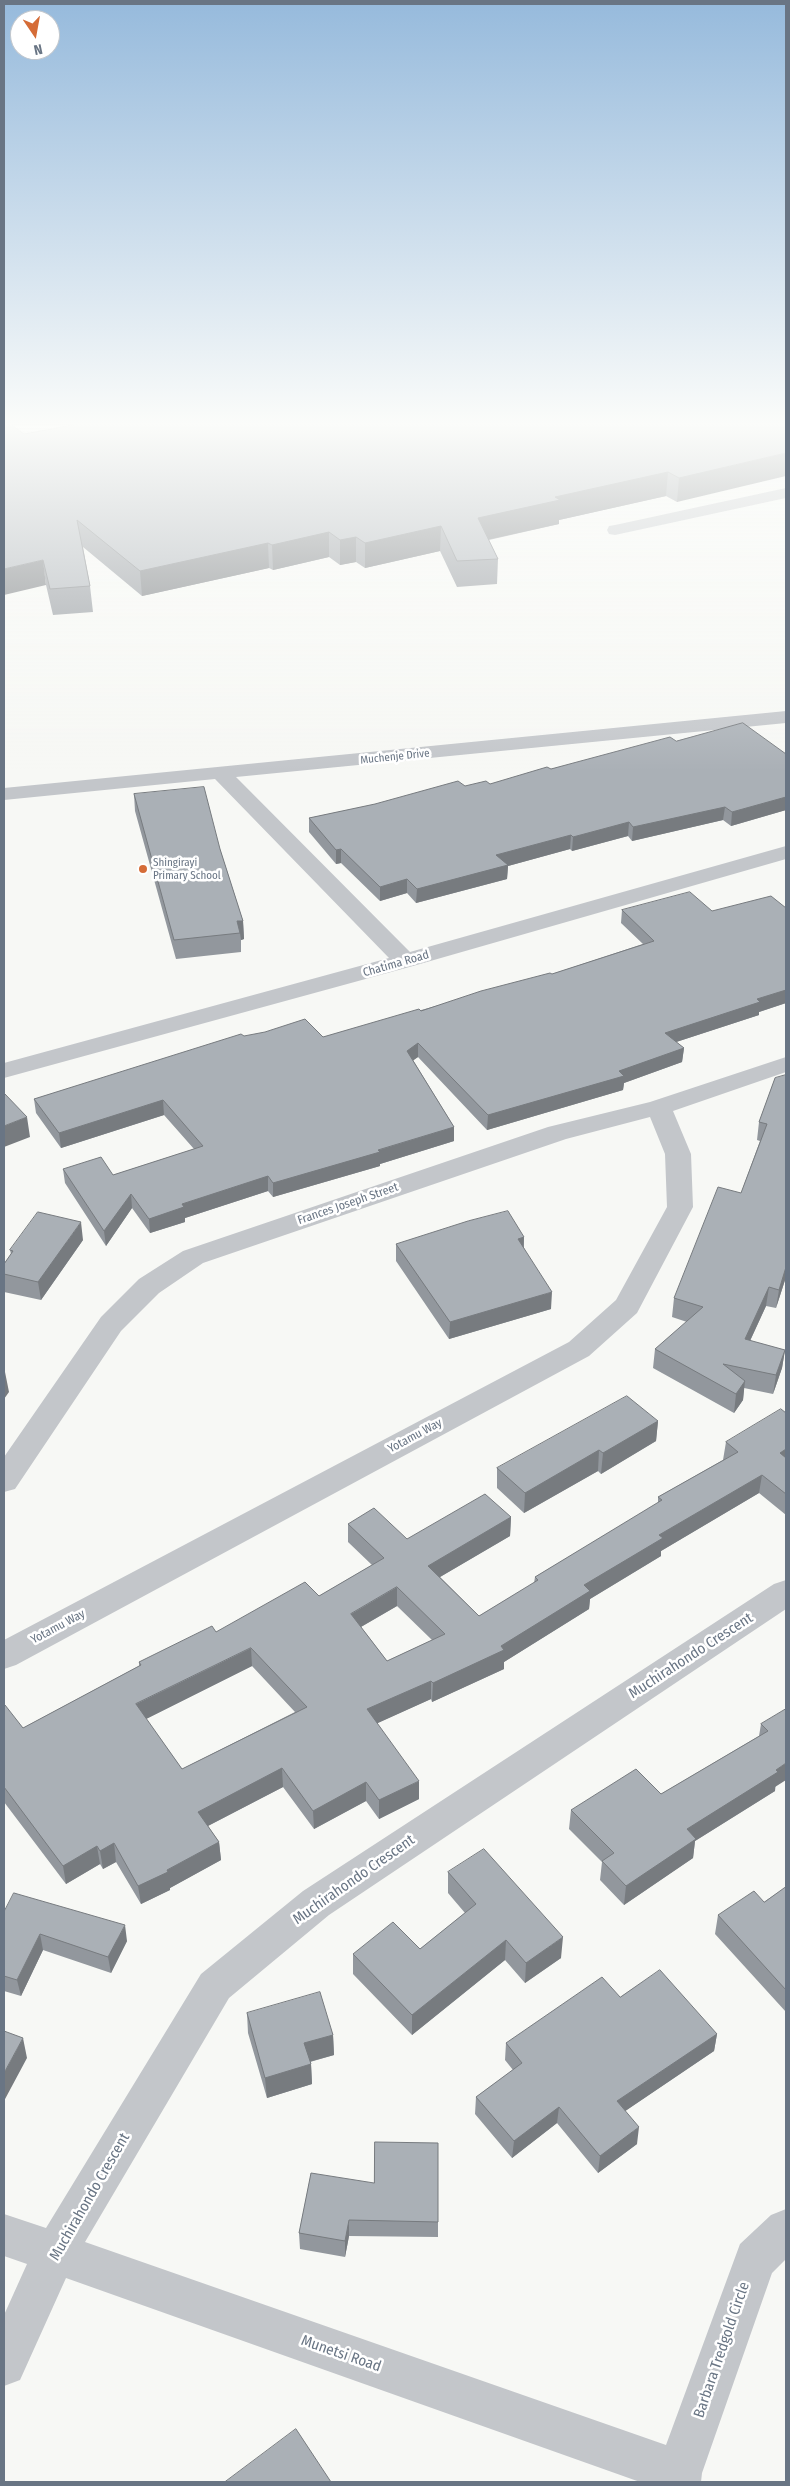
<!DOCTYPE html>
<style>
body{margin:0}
#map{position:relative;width:790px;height:2486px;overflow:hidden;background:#f7f8f5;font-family:"Fira Sans Condensed",sans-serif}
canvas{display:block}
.frame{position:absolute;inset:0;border:5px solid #697584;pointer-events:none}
.north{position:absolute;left:10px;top:10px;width:50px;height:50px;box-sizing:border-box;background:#fff;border:1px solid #c3c8ce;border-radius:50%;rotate:168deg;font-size:14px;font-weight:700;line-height:20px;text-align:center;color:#697584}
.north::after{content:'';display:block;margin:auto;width:18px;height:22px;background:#d56c37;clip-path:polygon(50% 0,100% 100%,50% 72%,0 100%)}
</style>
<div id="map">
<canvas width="790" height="2486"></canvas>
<div class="frame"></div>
<div class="north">N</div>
</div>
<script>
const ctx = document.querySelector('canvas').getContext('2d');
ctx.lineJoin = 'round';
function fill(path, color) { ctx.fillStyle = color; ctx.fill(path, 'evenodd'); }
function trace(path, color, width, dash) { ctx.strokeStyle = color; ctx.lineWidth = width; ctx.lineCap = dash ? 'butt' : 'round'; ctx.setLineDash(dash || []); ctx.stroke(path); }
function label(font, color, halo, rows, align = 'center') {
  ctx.font = font + ' "Fira Sans Condensed",sans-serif'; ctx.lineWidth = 5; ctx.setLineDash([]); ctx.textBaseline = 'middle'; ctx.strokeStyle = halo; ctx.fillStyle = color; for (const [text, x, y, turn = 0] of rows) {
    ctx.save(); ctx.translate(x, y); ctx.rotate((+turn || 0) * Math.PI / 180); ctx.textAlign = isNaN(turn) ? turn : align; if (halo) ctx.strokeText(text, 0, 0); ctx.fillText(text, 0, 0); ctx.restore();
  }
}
const minor = new Path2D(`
 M 786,488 L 786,498 L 615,535 L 609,534 L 607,530 L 609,526 L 615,525 Z
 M 786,711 L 786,723 L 236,777 L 410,952 L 786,846 L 786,859 L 413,966 L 4,1078 L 4,1063 L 389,958 L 215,779 L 4,800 L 4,788 Z
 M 786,1057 L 786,1072 L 673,1111 L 691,1154 L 693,1207 L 637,1313 L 589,1356 L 16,1665 L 4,1669 L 4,1640 L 569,1342 L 616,1300 L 667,1207 L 665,1154 L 650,1117 L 566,1139 L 203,1263 L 159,1293 L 121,1331 L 15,1489 L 4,1492 L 4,1457 L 101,1317 L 139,1279 L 183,1251 L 548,1127 L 650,1102 Z
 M 786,1580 L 786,1609 L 329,1915 L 229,1998 L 85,2242 L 666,2445 L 740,2244 L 771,2215 L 786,2209 L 786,2259 L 772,2273 L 702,2473 L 701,2482 L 640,2482 L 66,2278 L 20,2380 L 4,2386 L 4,2315 L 27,2264 L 4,2256 L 4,2214 L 46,2228 L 201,1974 L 303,1891 L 774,1584 Z`);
const wall = new Path2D(`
 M 786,423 L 677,502 L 666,496 L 559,520 L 559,524 L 489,540 L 498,559 L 497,584 L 457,587 L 440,551 L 365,568 L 356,562 L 340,565 L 329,557 L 273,570 L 269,568 L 142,596 L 83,547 L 90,586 L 93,612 L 53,615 L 46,585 L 24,434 Z
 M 676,741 L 786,754 L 786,810 L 731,826 L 723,820 L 632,841 L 628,836 L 572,851 L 570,849 L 508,866 L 507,879 L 416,903 L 407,893 L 380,901 L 341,863 L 336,864 L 309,832 L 309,818 L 465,786 L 490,784 L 551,769 Z
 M 134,794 L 220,849 L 243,921 L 244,939 L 241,940 L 241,952 L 176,959 L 135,811 Z
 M 786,908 L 786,1003 L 759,1012 L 759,1015 L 676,1042 L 684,1048 L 682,1062 L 624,1083 L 623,1090 L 487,1130 L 418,1057 L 413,1060 L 454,1127 L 454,1141 L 380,1164 L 380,1166 L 273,1197 L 268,1191 L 185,1218 L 185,1222 L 150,1233 L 132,1208 L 106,1246 L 65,1183 L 63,1169 L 113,1175 L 194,1149 L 164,1115 L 61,1148 L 36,1113 L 34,1099 L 244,1036 L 323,1037 L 552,974 L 643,944 L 621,923 L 622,910 L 712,911 Z
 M 775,1078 L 786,1277 L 776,1308 L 766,1306 L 750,1341 L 785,1350 L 782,1368 L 773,1394 L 744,1388 L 743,1400 L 734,1413 L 653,1368 L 655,1349 L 687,1322 L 672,1317 L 674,1298 L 741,1193 L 760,1141 L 757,1140 L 759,1122 Z
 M 524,1237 L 524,1248 L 551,1309 L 449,1339 L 396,1261 L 396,1244 Z
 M 83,1240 L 41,1300 L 4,1292 L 4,1264 L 11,1254 L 10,1250 Z
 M 786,1413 L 786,1515 L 759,1493 L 661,1551 L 661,1556 L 590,1599 L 589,1609 L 504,1662 L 504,1669 L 432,1702 L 431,1699 L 377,1723 L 419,1799 L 379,1819 L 366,1801 L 314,1829 L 283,1787 L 208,1826 L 219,1842 L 221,1860 L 170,1888 L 170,1890 L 141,1904 L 116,1862 L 103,1869 L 100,1864 L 66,1884 L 4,1802 L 4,1706 L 23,1728 L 139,1666 L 139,1662 L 216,1632 L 319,1596 L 372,1565 L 348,1542 L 348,1524 L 407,1539 L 511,1517 L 510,1536 L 440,1577 L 479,1616 L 534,1583 L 535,1577 L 658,1503 L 658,1497 L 723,1460 L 726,1442 ZM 397,1606 L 432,1640 L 387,1661 L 361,1627 ZM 252,1666 L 295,1712 L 182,1769 L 146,1719 Z
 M 658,1421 L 656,1441 L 601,1474 L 598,1471 L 524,1513 L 497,1488 L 497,1468 Z
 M 786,1709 L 775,1791 L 695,1841 L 693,1858 L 624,1905 L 600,1880 L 602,1862 L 569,1829 L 571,1810 L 661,1794 L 759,1736 L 761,1724 Z
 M 448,1872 L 561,1958 L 525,1983 L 505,1960 L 412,2035 L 353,1974 L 353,1954 L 420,1949 L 465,1913 L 448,1893 Z
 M 786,1887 L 786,2012 L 715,1934 L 718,1915 L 764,1902 Z
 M 4,1912 L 127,1941 L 111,1973 L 43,1950 L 21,1996 L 4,1991 Z
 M 620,1997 L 717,2034 L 714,2051 L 625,2111 L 637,2144 L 598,2173 L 557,2123 L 512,2158 L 475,2114 L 476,2097 L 513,2070 L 505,2060 L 506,2043 Z
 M 247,2013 L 333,2035 L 334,2055 L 310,2062 L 311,2064 L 312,2084 L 267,2098 L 248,2033 Z
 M 311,2173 L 438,2222 L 438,2237 L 349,2236 L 345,2257 L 300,2249 L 299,2233 Z`);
const shadedWall = new Path2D(`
 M 786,453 L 786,476 L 677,502 L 679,478 Z
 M 668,472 L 666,496 L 559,520 L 559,524 L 477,542 L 478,518 L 555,497 Z
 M 441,526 L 440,551 L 365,568 L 365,543 Z
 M 329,532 L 329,557 L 273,570 L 272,545 Z
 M 356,537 L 356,562 L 340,565 L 340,540 Z
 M 268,543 L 269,568 L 142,596 L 140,571 Z
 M 43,560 L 46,585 L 4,595 L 4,569 Z
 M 786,797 L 786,810 L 731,826 L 732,812 Z
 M 725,807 L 723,820 L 632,841 L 633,827 Z
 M 629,822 L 628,836 L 572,851 L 573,837 Z
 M 571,835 L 570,849 L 508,866 L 507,879 L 416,903 L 417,889 L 496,855 Z
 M 341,849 L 341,863 L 336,864 L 336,850 Z
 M 407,879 L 407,893 L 380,901 L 380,887 Z
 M 237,921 L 243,921 L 244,939 L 241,940 L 240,933 Z
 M 786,990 L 786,1003 L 759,1012 L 759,1015 L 664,1046 L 665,1033 L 757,999 Z
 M 418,1043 L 418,1057 L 407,1065 L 407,1051 Z
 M 684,1048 L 682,1062 L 624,1083 L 623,1090 L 487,1130 L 488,1115 Z
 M 163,1100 L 164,1115 L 61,1148 L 59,1133 Z
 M 27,1117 L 30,1137 L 4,1147 L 4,1126 Z
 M 454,1127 L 454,1141 L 380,1164 L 380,1166 L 273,1197 L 273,1183 Z
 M 268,1176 L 268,1191 L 185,1218 L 185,1222 L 150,1233 L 149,1219 L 182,1204 Z
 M 131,1194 L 132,1208 L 106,1246 L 104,1231 Z
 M 81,1222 L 83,1240 L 41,1300 L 38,1282 Z
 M 524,1237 L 523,1254 L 518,1239 Z
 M 786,1267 L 786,1277 L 776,1308 L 779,1290 Z
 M 769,1287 L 766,1306 L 742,1358 L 745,1339 Z
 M 552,1292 L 551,1309 L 449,1339 L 450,1322 Z
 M 785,1350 L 782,1368 L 773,1394 L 776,1375 Z
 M 5,1372 L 9,1392 L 4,1399 L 4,1374 Z
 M 745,1381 L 743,1400 L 734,1413 L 736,1394 Z
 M 658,1421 L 656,1441 L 601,1474 L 603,1453 Z
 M 786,1449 L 786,1466 L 780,1453 Z
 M 599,1450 L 598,1471 L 524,1513 L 525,1493 Z
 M 762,1475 L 759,1493 L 661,1551 L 661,1556 L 590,1599 L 589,1609 L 504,1662 L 504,1669 L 432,1702 L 433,1683 L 501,1646 L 584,1585 L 659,1535 Z
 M 511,1517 L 510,1536 L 428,1584 L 428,1566 Z
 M 397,1587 L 397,1606 L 352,1632 L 351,1614 Z
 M 251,1648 L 252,1666 L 138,1723 L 136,1704 Z
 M 431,1681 L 431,1699 L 367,1728 L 367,1709 Z
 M 786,1763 L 786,1780 L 775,1787 L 775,1791 L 695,1841 L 693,1858 L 624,1905 L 626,1886 L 687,1829 Z
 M 282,1768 L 283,1787 L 200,1830 L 198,1812 Z
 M 419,1781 L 419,1799 L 379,1819 L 379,1800 Z
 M 366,1782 L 366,1801 L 314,1829 L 313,1811 Z
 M 219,1842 L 221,1860 L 170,1888 L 170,1890 L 141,1904 L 138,1886 Z
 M 114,1843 L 116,1862 L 103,1869 L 100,1851 Z
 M 97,1846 L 100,1864 L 66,1884 L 63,1866 Z
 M 125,1925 L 127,1941 L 111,1973 L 108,1957 Z
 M 40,1934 L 43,1950 L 21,1996 L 17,1980 Z
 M 563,1937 L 561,1958 L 525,1983 L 526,1963 Z
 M 506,1940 L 505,1960 L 412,2035 L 412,2015 Z
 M 717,2034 L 714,2051 L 615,2118 L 617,2101 Z
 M 333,2035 L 334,2055 L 305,2063 L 304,2043 Z
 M 23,2038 L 27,2058 L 4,2101 L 4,2073 Z
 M 311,2064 L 312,2084 L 267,2098 L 265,2078 Z
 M 559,2107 L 557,2123 L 512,2158 L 514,2141 Z
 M 639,2127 L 637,2144 L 598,2173 L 600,2156 Z
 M 349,2220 L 349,2236 L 345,2257 L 345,2241 Z`);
const building = new Path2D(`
 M 4,423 L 9,423 L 24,434 L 84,423 L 786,423 L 786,453 L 679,478 L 668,472 L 555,497 L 560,500 L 478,518 L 498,559 L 457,561 L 441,526 L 365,543 L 356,537 L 340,540 L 329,532 L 272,545 L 268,543 L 140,571 L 77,520 L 90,586 L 50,589 L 43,560 L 4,569 Z
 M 743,723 L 786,754 L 786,797 L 732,812 L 725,807 L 633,827 L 629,822 L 573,837 L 571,835 L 496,855 L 508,865 L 417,889 L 407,879 L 380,887 L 341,849 L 336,850 L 309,818 L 375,804 L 458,781 L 465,786 L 486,781 L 490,784 L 547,767 L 551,769 L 670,737 L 676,741 Z
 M 204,787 L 220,849 L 243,921 L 237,921 L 240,933 L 174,940 L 134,794 Z
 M 690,892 L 712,911 L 771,896 L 786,908 L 786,990 L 757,999 L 760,1002 L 665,1033 L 684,1048 L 619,1071 L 624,1076 L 488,1115 L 418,1043 L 407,1051 L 454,1127 L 378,1150 L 380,1152 L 273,1183 L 268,1176 L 182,1204 L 184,1207 L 149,1219 L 131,1194 L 104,1231 L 63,1169 L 101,1157 L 113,1175 L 203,1146 L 163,1100 L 59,1133 L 34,1099 L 241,1034 L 244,1036 L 265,1032 L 305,1019 L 323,1037 L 419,1009 L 421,1011 L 481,991 L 550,973 L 552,974 L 654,941 L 622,910 Z
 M 786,1075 L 786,1267 L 779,1290 L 769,1287 L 745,1339 L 785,1350 L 776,1375 L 723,1364 L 745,1381 L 736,1394 L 655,1349 L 703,1307 L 674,1298 L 718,1187 L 741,1193 L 767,1124 L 759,1122 L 775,1078 Z
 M 4,1093 L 27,1117 L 4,1126 Z
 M 508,1211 L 524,1237 L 518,1239 L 552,1292 L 450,1322 L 396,1244 L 468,1221 Z
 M 38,1212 L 81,1222 L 38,1282 L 4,1274 L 4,1264 L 13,1251 L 10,1250 Z
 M 627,1396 L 658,1421 L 603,1453 L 599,1450 L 525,1493 L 497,1468 Z
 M 781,1409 L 786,1413 L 786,1449 L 780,1453 L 786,1458 L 786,1494 L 762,1475 L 659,1535 L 663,1538 L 584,1585 L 590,1591 L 501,1646 L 504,1650 L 433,1683 L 431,1681 L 367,1709 L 419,1781 L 379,1800 L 366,1782 L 313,1811 L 282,1768 L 198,1812 L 219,1842 L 167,1870 L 168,1872 L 138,1886 L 114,1843 L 100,1851 L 97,1846 L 63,1866 L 4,1787 L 4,1706 L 5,1705 L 23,1728 L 141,1665 L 139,1662 L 212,1626 L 216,1632 L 305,1582 L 319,1596 L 384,1558 L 348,1524 L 374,1508 L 407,1539 L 485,1494 L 511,1517 L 428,1566 L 479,1616 L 538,1580 L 535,1577 L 662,1500 L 658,1497 L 738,1452 L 726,1442 ZM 397,1587 L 445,1634 L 387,1661 L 351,1614 ZM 251,1648 L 307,1707 L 182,1769 L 136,1704 Z
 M 786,1709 L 786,1763 L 776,1770 L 778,1772 L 687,1829 L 696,1839 L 626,1886 L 602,1861 L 614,1853 L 571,1810 L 636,1769 L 661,1794 L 768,1731 L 761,1724 Z
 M 484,1849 L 563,1937 L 526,1963 L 506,1940 L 412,2015 L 353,1954 L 393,1922 L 420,1949 L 476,1904 L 448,1872 Z
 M 786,1887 L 786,1990 L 718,1915 L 754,1891 L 764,1902 Z
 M 14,1893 L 125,1925 L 108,1957 L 40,1934 L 17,1980 L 4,1976 L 4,1912 Z
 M 660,1970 L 717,2034 L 617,2101 L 639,2127 L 600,2156 L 559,2107 L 514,2141 L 476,2097 L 522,2063 L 506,2043 L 602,1977 L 620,1997 Z
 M 320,1992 L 333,2035 L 304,2043 L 311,2064 L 265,2078 L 247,2013 Z
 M 4,2031 L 23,2038 L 4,2073 Z
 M 375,2142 L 438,2143 L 438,2222 L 349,2220 L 345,2241 L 299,2233 L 311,2173 L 374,2183 Z
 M 296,2429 L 331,2482 L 225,2482 Z`);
const markers = [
 [143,869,5,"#d56c37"]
];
const farStreetnames = [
 ["Muchenje Drive",395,757,-6]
];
const farPoinames = [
 ["Shingirayi",153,863],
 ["Primary School",153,876]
];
const streetNames = [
 ["Chatima Road",396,964,-16],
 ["Frances Joseph Street",348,1204,-19],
 ["Yotamu Way",415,1436,-28],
 ["Yotamu Way",58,1627,-28]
];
const nearStreetnames = [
 ["Muchirahondo Crescent",691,1656,-33],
 ["Muchirahondo Crescent",354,1880,-35],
 ["Muchirahondo Crescent",90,2197,-60],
 ["Barbara Tredgold Circle",722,2350,-71],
 ["Munetsi Road",341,2354,19]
];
fill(minor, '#c3c6ca');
fill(wall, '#92979d');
fill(shadedWall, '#777b7f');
fill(building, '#aab0b6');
trace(building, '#777b7f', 1);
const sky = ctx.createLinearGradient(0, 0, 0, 771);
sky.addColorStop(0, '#96badc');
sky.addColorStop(0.55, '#fbfcfa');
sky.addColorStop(1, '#fbfcfa00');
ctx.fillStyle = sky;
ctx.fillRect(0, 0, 790, 771);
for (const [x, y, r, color] of markers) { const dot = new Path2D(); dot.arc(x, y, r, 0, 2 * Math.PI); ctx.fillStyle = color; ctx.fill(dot); trace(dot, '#fff', 2); }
label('11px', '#697584', '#fff', farStreetnames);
label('11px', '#697584', '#fff', farPoinames, 'left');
label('12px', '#697584', '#fff', streetNames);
label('15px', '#697584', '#fff', nearStreetnames);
</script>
